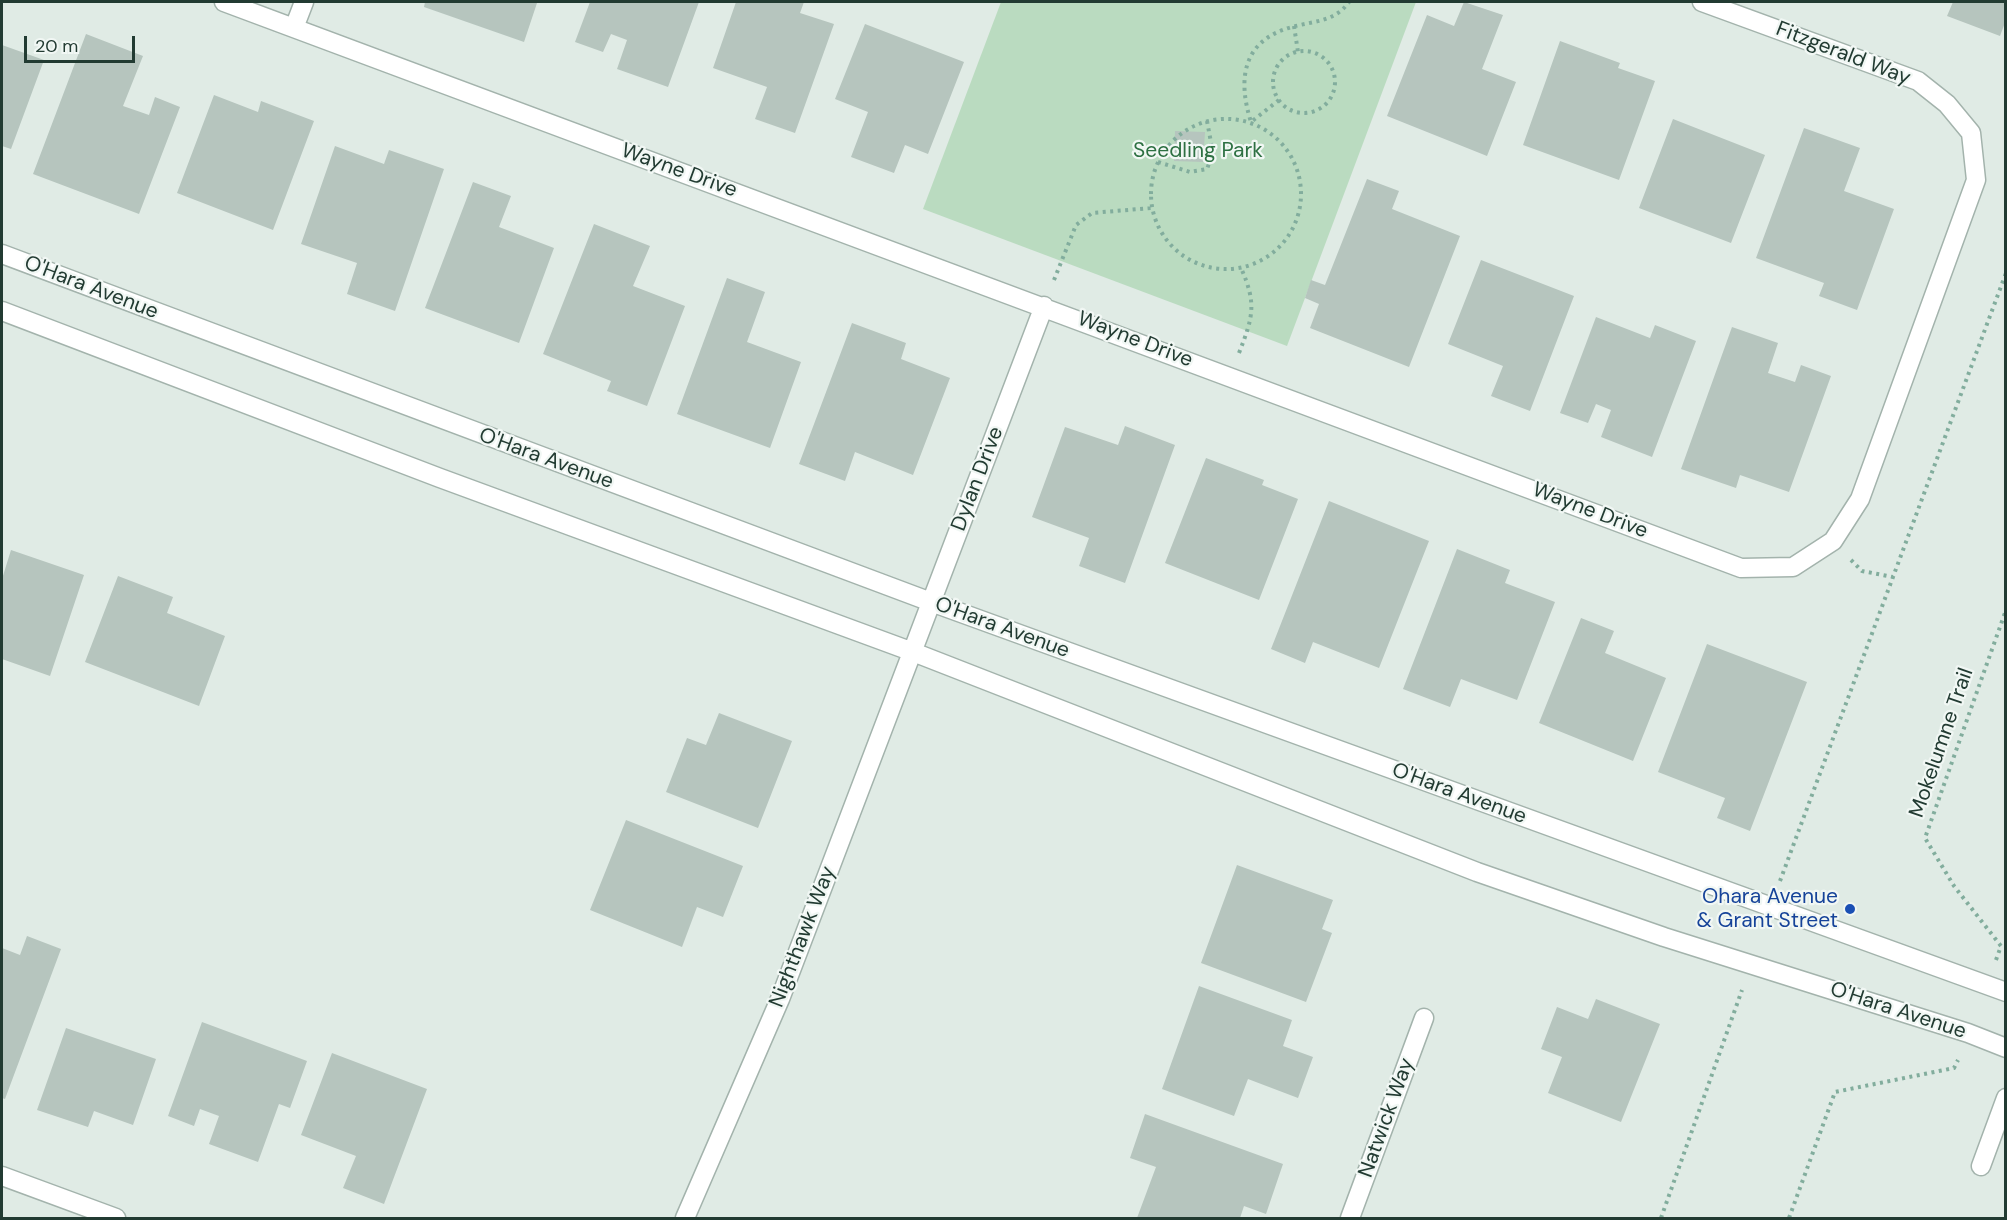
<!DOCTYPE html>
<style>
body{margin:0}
#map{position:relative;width:2007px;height:1220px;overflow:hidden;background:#e0ebe5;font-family:"DM Sans",sans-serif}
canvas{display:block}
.frame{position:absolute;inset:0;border:3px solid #223b32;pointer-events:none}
.scale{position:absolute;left:24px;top:36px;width:111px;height:27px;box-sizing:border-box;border:3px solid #223b32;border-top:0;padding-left:8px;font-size:18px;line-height:21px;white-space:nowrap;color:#223b32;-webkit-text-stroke:4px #f1f7f4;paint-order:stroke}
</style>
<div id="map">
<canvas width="2007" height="1220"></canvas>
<div class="frame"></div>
<div class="scale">20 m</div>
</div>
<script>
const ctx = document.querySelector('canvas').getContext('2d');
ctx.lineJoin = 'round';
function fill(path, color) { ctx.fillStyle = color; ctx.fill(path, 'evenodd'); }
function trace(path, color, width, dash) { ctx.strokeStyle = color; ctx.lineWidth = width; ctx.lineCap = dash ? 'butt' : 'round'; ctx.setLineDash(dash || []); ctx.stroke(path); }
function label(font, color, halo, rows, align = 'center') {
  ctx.font = font + ' "DM Sans",sans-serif'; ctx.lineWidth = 4.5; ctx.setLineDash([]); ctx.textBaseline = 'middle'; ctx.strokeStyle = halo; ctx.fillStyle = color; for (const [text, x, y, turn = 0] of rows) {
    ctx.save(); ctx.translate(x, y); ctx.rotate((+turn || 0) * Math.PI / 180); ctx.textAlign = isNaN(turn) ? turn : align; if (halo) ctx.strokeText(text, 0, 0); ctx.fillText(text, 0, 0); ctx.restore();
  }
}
const green = new Path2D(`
 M 1001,2 L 1416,2 L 1287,346 L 923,209 Z`);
const building = new Path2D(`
 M 425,2 L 531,2 L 537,3 L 524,42 L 424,7 Z
 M 590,2 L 699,2 L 668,87 L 617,69 L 627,40 L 611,34 L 603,52 L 575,42 Z
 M 736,2 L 804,2 L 800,13 L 834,24 L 795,133 L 755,119 L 767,87 L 713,68 Z
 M 1464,2 L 1503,15 L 1482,69 L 1516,82 L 1487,156 L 1387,116 L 1427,15 L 1454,26 Z
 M 1953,2 L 2006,2 L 2006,20 L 2000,36 L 1947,16 Z
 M 865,24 L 964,62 L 928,154 L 905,145 L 894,173 L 851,157 L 868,112 L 835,99 Z
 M 86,34 L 143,56 L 123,106 L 149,115 L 155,97 L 180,107 L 139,214 L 33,174 Z
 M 1560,41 L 1620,63 L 1618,68 L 1655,81 L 1619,180 L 1523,145 Z
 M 2,45 L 44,60 L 11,149 L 2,146 Z
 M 214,95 L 258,112 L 261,101 L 314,121 L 273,230 L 177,193 Z
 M 1673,119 L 1765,155 L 1731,243 L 1639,208 Z
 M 1804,128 L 1860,148 L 1844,191 L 1894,209 L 1857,310 L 1819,296 L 1824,283 L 1756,258 Z
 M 1175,131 L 1205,132 L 1203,162 L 1174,161 Z
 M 335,146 L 384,164 L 389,150 L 444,169 L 395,311 L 347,294 L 357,263 L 301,244 Z
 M 1367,179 L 1399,191 L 1392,209 L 1460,236 L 1409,367 L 1310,328 L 1319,304 L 1305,298 L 1311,280 L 1325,285 Z
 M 473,182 L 511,196 L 499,227 L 554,248 L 519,343 L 425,308 Z
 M 594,224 L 650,246 L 633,286 L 685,306 L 647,406 L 607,391 L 611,381 L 543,354 Z
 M 1481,260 L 1574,296 L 1530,411 L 1491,396 L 1503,366 L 1448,344 Z
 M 727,278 L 765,292 L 747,342 L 801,362 L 770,448 L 677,414 Z
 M 1596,317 L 1650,338 L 1655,325 L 1696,341 L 1652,457 L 1601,437 L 1611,410 L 1596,404 L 1588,423 L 1560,413 Z
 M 852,323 L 906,343 L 901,359 L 950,378 L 913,475 L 855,452 L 845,481 L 799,464 Z
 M 1732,327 L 1778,343 L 1768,373 L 1795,382 L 1801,365 L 1831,376 L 1789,492 L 1740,475 L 1736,488 L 1681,469 Z
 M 1125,426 L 1175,445 L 1125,583 L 1079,566 L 1089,538 L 1032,517 L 1065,427 L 1118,445 Z
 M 1206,458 L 1264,480 L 1262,485 L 1298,499 L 1259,600 L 1165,563 Z
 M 1329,501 L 1429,541 L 1379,668 L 1313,642 L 1305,663 L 1271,649 Z
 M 1457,549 L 1510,570 L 1505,583 L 1555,602 L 1517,700 L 1461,679 L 1450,707 L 1403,689 Z
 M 11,550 L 84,575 L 50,676 L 2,659 L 2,579 Z
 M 118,576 L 173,597 L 167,613 L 225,636 L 199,706 L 85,662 Z
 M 1581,618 L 1614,631 L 1605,653 L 1666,678 L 1633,761 L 1539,723 Z
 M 1707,644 L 1807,682 L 1750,831 L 1717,818 L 1725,798 L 1658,772 Z
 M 719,713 L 792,741 L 758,828 L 666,792 L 687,738 L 706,745 Z
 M 626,820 L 743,866 L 723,917 L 697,907 L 682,947 L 590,910 Z
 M 1237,865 L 1333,900 L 1322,929 L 1332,933 L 1306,1002 L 1201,963 Z
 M 27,936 L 61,949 L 5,1099 L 2,1098 L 2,948 L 20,955 Z
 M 1199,986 L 1292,1020 L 1283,1046 L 1313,1057 L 1298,1098 L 1248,1079 L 1234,1116 L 1162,1089 Z
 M 1596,999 L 1660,1024 L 1621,1122 L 1548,1093 L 1562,1057 L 1541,1049 L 1557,1007 L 1588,1019 Z
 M 202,1022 L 307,1061 L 290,1108 L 279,1104 L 258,1162 L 209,1144 L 219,1116 L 200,1109 L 194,1126 L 168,1116 Z
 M 66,1028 L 156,1059 L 133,1125 L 94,1111 L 88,1127 L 37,1110 Z
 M 332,1053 L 427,1089 L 384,1204 L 343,1188 L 356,1156 L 301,1135 Z
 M 1145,1114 L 1283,1164 L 1266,1214 L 1244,1206 L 1240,1218 L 1137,1218 L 1156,1167 L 1130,1158 Z`);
const path = new Path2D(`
 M 1294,26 L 1298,52
 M1273 82a31 31 0 1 1 62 0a31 31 0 1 1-62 0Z
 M 1279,100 L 1251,122 C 1237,78 1243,40 1292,27 C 1313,21 1335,22 1349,2
 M1151 194a75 75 0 1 1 150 0a75 75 0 1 1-150 0Z
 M 1158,162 L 1190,172 L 1207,169 L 1213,153 L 1207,121
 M 1054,280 L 1076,225 L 1092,213 L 1152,208
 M 1239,353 C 1253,317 1257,304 1241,268
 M 1851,560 L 1862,571 L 1893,577
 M 1780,881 L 2006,273
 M 1996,960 L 2001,946 L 1954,886 L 1925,838 L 2006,610
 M 1661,1218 L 1742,990
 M 1789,1218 L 1835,1092 L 1954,1068 L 1958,1060`);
const minor = new Path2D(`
 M 224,2 L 1741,568 L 1793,567 L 1833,541 L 1860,499 L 1976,180 L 1971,133 L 1947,104 L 1918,81 L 1702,2
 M 294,28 L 304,2
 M 2,254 L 931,602 L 2006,992
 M 2,311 L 440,478 L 913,652 L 1477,872 L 1664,937 L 1968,1033 L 2006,1048
 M 1981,1166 L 2006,1098
 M 2,1176 L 116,1218
 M 685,1218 L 780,999 L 1044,306
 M 1350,1218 L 1424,1018`);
const markers = [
 [1850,909,6,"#1a4fb4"]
];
const streetNames = [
 ["Fitzgerald Way",1843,54,21],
 ["Wayne Drive",679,171,20],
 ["O'Hara Avenue",91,288,21],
 ["Wayne Drive",1135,340,21],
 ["O'Hara Avenue",546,459,20],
 ["Dylan Drive",978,479,-69],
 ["Wayne Drive",1590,511,21],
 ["O'Hara Avenue",1002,628,20],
 ["Mokelumne Trail",1942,743,-71],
 ["O'Hara Avenue",1459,794,20],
 ["Nighthawk Way",803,937,-69],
 ["O'Hara Avenue",1898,1011,18],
 ["Natwick Way",1387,1118,-70]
];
const parkNames = [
 ["Seedling Park",1198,151]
];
const transitNames = [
 ["Ohara Avenue",1838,897],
 ["& Grant Street",1838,921]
];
fill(green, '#badbc0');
fill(building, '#b6c5be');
trace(minor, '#a3b3ac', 21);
trace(path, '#82ad9d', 4, [3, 4.5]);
trace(minor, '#fff', 18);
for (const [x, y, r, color] of markers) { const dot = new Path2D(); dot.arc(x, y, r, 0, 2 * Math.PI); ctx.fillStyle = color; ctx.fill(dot); trace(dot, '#f1f7f4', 2); }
label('21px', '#223b32', '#f1f7f4', streetNames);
label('21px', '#2d7042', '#f1f7f4', parkNames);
label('21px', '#164399', '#f1f7f4', transitNames, 'right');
</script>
